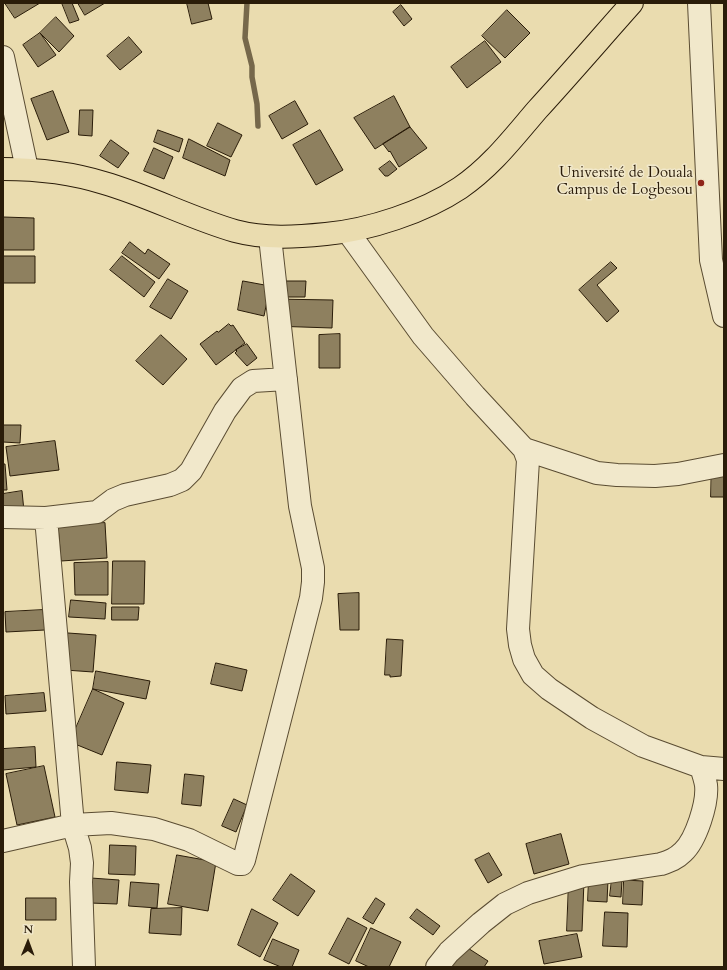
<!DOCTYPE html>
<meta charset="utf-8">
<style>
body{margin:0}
#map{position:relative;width:727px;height:970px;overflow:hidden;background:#eadcaf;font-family:Cardo,serif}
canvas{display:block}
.frame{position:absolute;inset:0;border:4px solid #2a1c09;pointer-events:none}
.north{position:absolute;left:8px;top:922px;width:40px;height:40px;-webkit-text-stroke:3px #f1e8cb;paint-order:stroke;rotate:1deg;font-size:11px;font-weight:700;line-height:16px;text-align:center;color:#2a1c09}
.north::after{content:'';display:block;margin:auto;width:14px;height:18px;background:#2a1c09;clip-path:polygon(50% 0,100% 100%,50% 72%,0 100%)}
</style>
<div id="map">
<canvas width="727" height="970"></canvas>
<div class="frame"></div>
<div class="north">N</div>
</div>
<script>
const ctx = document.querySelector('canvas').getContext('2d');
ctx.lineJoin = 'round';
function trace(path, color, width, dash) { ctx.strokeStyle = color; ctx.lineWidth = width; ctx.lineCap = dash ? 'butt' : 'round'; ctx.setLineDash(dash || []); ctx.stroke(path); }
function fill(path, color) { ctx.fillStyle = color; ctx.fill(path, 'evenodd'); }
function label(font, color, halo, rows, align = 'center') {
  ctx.font = font + ' Cardo,serif'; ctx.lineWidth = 3; ctx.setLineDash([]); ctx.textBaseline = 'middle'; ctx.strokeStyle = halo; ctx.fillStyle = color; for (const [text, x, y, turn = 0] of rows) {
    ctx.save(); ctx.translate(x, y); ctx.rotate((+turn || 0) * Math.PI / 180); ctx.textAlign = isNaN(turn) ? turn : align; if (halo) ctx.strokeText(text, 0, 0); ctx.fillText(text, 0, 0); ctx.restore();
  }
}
const stream = new Path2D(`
 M 247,3 L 245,38 L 252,66 L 252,77 L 257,104 L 258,126`);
const building = new Path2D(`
 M 5,3 L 40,3 L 15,18 Z
 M 62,3 L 72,3 L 79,20 L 70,23 Z
 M 78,3 L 105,3 L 85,15 Z
 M 187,3 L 208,3 L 212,19 L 192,24 Z
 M 401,5 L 412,19 L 404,26 L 393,12 Z
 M 507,10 L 530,33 L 505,58 L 482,36 Z
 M 56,17 L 74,36 L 59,52 L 40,33 Z
 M 40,33 L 56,55 L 38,67 L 23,45 Z
 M 129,37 L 142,52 L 120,70 L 107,56 Z
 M 485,41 L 501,62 L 467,88 L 451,67 Z
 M 53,91 L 69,132 L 47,140 L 31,99 Z
 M 394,96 L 410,127 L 375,149 L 354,118 Z
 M 295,101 L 308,124 L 282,139 L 269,116 Z
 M 80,110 L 93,110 L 92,136 L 79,135 Z
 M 218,123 L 242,135 L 231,157 L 207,146 Z
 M 410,127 L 427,148 L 399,167 L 390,151 L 389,152 L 383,144 Z
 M 158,130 L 183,139 L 179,152 L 154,142 Z
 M 320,130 L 343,170 L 316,185 L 293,145 Z
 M 189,139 L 230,160 L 225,176 L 183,158 Z
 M 111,140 L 129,153 L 118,168 L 100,156 Z
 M 154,148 L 173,157 L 164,179 L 144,171 Z
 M 390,161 L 397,169 L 388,176 L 385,176 L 379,169 Z
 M 3,217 L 34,218 L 34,250 L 3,250 Z
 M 130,242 L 145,254 L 148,249 L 170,264 L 159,279 L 122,253 Z
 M 3,256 L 35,256 L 35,283 L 3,283 Z
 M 122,256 L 155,282 L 144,297 L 110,270 Z
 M 611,262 L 617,268 L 597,285 L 619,311 L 607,322 L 579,290 Z
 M 168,279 L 188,291 L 171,319 L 150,307 Z
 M 243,281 L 270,286 L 264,316 L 238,310 Z
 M 279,281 L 306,281 L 305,297 L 278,297 Z
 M 273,299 L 333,300 L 332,328 L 272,326 Z
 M 229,324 L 231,326 L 233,325 L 245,343 L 216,365 L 200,344 L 217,331 L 218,332 Z
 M 340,334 L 340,368 L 319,368 L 319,335 Z
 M 161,335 L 187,359 L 163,385 L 136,361 Z
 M 247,344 L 257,358 L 247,366 L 235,353 L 237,351 L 236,350 Z
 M 3,425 L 21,425 L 20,443 L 3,442 Z
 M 55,441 L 59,470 L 10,476 L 6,447 Z
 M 712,457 L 724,458 L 724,497 L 711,497 Z
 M 3,464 L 5,464 L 7,490 L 3,490 Z
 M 22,491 L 24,511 L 3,514 L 3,494 Z
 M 105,523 L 107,558 L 61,561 L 58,526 Z
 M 113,561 L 145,561 L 144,604 L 112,604 Z
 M 108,562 L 108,595 L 75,595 L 74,563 Z
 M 359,593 L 359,630 L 340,630 L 338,594 Z
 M 71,600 L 106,603 L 105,619 L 69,617 Z
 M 112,607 L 139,607 L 138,620 L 112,620 Z
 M 43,610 L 45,630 L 6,632 L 5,612 Z
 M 68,633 L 96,635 L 93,672 L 65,670 Z
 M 387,639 L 403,640 L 401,676 L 390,677 L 390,675 L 385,675 Z
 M 216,663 L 247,670 L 242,691 L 211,684 Z
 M 96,671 L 150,681 L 146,699 L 93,689 Z
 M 93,689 L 124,703 L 102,755 L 70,742 Z
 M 44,693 L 46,711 L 6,714 L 5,696 Z
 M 35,747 L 36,767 L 3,770 L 3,749 Z
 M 117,762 L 151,765 L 148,793 L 115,790 Z
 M 44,766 L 55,817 L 17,825 L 6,774 Z
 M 185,774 L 204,776 L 201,806 L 182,804 Z
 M 234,799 L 247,805 L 236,832 L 222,826 Z
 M 561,834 L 569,864 L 534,874 L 526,844 Z
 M 110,845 L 136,846 L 135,875 L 109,874 Z
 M 489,853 L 502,875 L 488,883 L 475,860 Z
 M 177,855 L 216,862 L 208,911 L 168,904 Z
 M 291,874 L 315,891 L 298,916 L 273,900 Z
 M 91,878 L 119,880 L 117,904 L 90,903 Z
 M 589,879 L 608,880 L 607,902 L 588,901 Z
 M 612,879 L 622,880 L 621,897 L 610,896 Z
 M 624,880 L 643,881 L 642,905 L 623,904 Z
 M 569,881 L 584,881 L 582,931 L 567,931 Z
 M 131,882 L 159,884 L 157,908 L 129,906 Z
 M 26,898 L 56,898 L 56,920 L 26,920 Z
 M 376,898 L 385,904 L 373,924 L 363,918 Z
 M 182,908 L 181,935 L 149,933 L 151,909 Z
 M 252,909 L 278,923 L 260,957 L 238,945 Z
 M 417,909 L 440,926 L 433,935 L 410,918 Z
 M 605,912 L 628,913 L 627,947 L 603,946 Z
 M 348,918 L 367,928 L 349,964 L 329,954 Z
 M 371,928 L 401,942 L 389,967 L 369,967 L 356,961 Z
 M 577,934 L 582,957 L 544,964 L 539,941 Z
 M 273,939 L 299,950 L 292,967 L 281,967 L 264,960 Z
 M 460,943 L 488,961 L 484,967 L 444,967 Z`);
const minor = new Path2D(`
 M 699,3 L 711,260 L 724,316
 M 3,57 L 27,169
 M 348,232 L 423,336 L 475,396 L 524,449 L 528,460 L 518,629 L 520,645 L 524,659 L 533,675 L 549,689 L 592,718 L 643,746 L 701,767 L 724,769
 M 524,449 L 597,473 L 617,475 L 655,476 L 678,474 L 724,465
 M 3,517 L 46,518 L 97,512 L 113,500 L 125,495 L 170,485 L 182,480 L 191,471 L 225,411 L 242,388 L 253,381 L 286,379
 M 46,518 L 73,825 L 80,848 L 82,863 L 81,882 L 84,967
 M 3,841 L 73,825 L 111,823 L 154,829 L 189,840 L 238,864 L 242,864 L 244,860 L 311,598 L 313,582 L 313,568 L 300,506 L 270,237
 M 437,967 L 449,952 L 481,923 L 505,904 L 528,893 L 583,876 L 661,864 C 670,861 676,859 683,852 C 696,840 708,803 706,785 C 705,779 703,773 701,767`);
const major = new Path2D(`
 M 3,169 C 37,169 72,173 104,183 C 149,196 190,218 235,231 C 265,239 296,237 326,234 C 369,230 424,212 460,188 C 491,167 513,138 537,110 C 569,75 600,39 632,3`);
const markers = [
 [701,183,4,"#8f2418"]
];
const poiNames = [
 ["Université de Douala",693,174],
 ["Campus de Logbesou",693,191]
];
trace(stream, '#76684b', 5.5);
fill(building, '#8e805f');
trace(building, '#2a1c09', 1);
trace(minor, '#5a4c32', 24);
trace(major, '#2a1c09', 24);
trace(minor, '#f1e8cb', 22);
trace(major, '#eadcaf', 22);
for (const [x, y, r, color] of markers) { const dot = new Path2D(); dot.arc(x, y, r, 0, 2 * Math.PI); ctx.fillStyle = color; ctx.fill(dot); trace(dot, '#f1e8cb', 1.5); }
label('15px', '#2a1c09', '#f1e8cb', poiNames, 'right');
</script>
